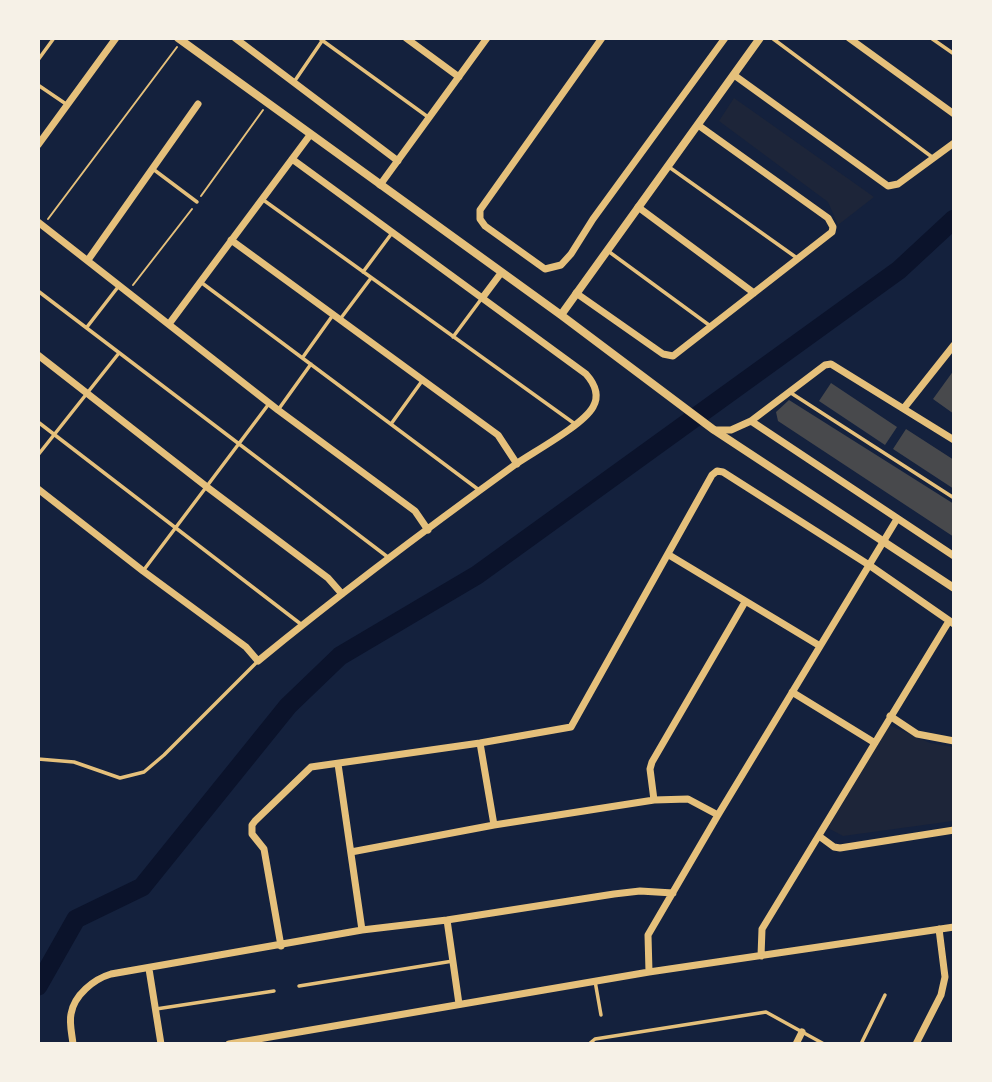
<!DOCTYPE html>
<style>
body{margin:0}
#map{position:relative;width:992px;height:1082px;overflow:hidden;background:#14213d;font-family:"Roboto Condensed",sans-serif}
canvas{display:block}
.frame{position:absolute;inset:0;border:40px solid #f6f1e7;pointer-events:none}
</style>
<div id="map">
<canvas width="992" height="1082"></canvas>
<div class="frame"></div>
</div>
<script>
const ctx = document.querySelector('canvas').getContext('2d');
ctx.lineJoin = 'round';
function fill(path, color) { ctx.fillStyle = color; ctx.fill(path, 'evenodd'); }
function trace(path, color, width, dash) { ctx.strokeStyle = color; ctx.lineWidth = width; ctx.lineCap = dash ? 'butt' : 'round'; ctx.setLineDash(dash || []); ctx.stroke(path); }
const green = new Path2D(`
 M 734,98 L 874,197 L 838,225 L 828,202 L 719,121 Z
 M 889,725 L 930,743 L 953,747 L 953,821 L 843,836 L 828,828 Z`);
const river = new Path2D(`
 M 38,986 L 76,919 L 142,887 L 288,706 L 340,656 L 477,575 L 899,270 L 954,219`);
const building = new Path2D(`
 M 954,370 L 954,414 L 933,399 Z
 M 831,383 L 897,427 L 885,445 L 819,401 Z
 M 789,400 L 954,504 L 954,537 L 778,421 L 776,412 Z
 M 906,429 L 954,460 L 954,489 L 893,449 Z`);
const path = new Path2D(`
 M 201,196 L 263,110
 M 48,219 L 177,47
 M 133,285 L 192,209`);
const service = new Path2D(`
 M 319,38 L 428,117
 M 772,38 L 932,157
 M 931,38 L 954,54
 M 38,60 L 54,38
 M 294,82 L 322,41
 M 38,85 L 66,104
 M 669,167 L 797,258
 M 153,169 L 197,202
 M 262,199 L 575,424
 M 608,251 L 709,325
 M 363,272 L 392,233
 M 202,283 L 479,490
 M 38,291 L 389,558
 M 341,318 L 371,278
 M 87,327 L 118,287
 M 453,337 L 482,298
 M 303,357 L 333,315
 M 791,393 L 954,498
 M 278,410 L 311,364
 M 38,422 L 302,625
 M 391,424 L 422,381
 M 38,455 L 119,353
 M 143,571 L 268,405
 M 38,759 L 74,762 L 120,778 L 144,772 L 164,755 L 257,662
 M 595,981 L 601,1015
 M 299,986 L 453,961
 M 156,1009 L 274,991
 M 589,1044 L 595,1039 L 766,1012 L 824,1044
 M 861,1044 L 885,995`);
const minor = new Path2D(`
 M 235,38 L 398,161
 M 406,38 L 459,77
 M 602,38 L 480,210 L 480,219 L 485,226 L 545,269 L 561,265 L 571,254 L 593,219 L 725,38
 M 849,38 L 954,114
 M 734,75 L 888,186 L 898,184 L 954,143
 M 38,145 L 116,38
 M 380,185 L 487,38
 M 638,207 L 754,293
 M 38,222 L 278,410 L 415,511 L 428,530
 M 231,240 L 498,435 L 517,464
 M 88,260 L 198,104
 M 576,293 L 663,354 L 673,356 L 832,232 L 833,227 L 828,218 L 698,125
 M 483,297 L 501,273
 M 169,324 L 310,135
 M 38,355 L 207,487 L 328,578 L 342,594
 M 904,408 L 954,345
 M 751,421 L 954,556
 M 714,430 L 731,430 L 751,421 L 825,365 L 831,364 L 954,440
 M 38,489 L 143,571 L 246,647 L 258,661 C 342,592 429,527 516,464 C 535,451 583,425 593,407 C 600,395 594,383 586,374 L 292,159
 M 669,555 L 820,646
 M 792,692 L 875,743
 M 890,716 L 917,734 L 954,741
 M 480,743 L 494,825
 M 338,764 L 362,930
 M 654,800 L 650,769 L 652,762 L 745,602
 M 819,836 L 834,847 L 840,848 L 954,830
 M 351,852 L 494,825 L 654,800 L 688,799 L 718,815
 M 447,920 L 459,1004
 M 281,946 L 264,849 L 252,834 L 252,825 L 255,821 L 311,767 L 480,743 L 571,727 L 712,475 L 717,471 L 723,472 L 869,565 L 954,624
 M 761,956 L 762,929 L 949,621
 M 149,969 L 161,1044
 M 649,972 L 648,935 L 718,815 L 897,519
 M 73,1044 C 72,1034 69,1023 71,1014 C 74,995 94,979 111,974 L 362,930 L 447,920 L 614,894 L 640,891 L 673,893
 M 229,1044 L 649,972 L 954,927
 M 796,1044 L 802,1032
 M 916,1044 L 941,995 L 945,977 L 939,929`);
const tertiary = new Path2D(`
 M 178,38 L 561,315 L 714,430 L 954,588
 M 561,315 L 760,38`);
fill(green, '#1d2539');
trace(river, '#0b132b', 19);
fill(building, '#48494c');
trace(path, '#e5c07b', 2);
trace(service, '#e5c07b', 3.5);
trace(minor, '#e5c07b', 7);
trace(tertiary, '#e5c07b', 8);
</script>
